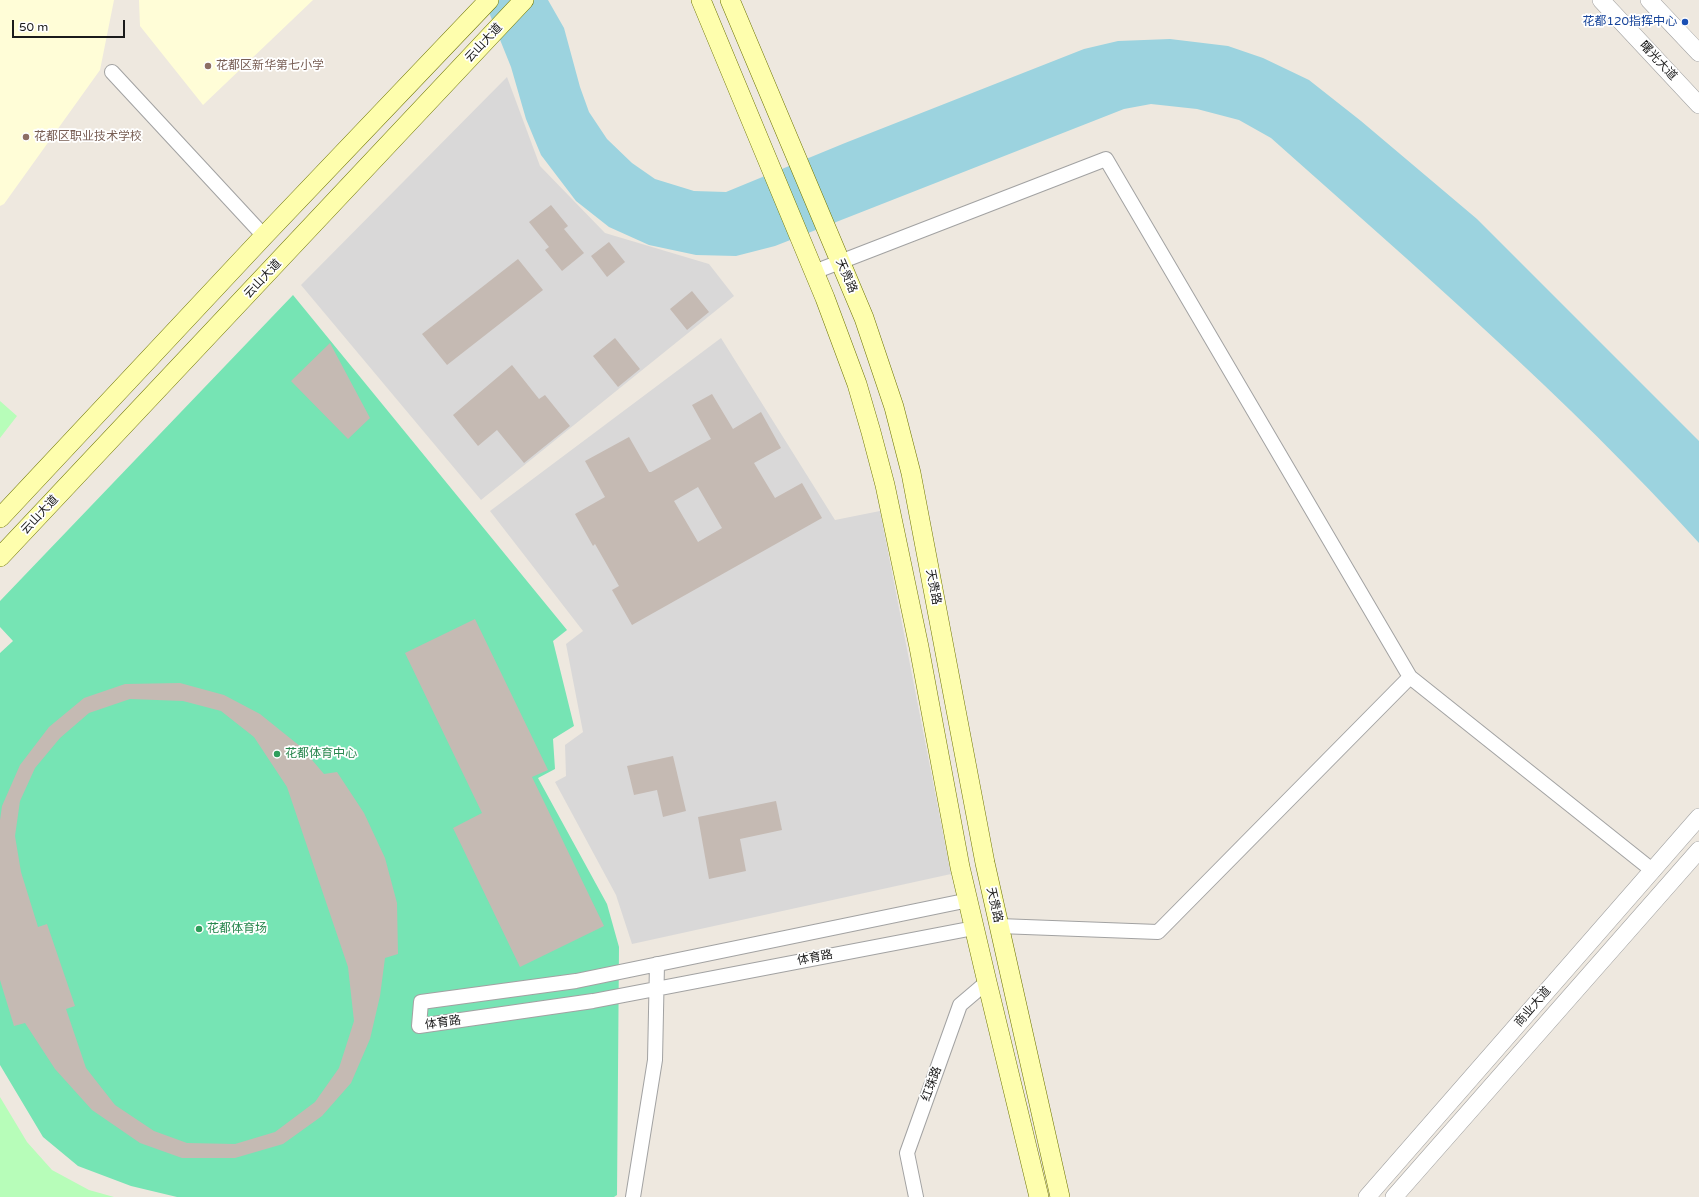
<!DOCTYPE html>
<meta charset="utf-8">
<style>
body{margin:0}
#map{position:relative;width:1699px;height:1197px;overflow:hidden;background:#eee8df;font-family:"Varela Round",sans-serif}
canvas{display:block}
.scale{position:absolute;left:12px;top:20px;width:113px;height:18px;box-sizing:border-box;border:2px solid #1b1b1b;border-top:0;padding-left:5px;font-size:12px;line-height:14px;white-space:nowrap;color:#1b1b1b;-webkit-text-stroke:3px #fff;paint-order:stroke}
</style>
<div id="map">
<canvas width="1699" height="1197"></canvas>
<div class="scale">50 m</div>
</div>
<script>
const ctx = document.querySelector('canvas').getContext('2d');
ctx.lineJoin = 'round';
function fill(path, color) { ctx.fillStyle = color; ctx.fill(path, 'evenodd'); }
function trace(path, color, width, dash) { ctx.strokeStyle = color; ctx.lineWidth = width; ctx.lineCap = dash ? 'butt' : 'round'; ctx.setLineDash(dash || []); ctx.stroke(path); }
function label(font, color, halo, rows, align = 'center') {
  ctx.font = font + ' "Varela Round","Noto Sans SC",sans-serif'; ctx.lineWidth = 3.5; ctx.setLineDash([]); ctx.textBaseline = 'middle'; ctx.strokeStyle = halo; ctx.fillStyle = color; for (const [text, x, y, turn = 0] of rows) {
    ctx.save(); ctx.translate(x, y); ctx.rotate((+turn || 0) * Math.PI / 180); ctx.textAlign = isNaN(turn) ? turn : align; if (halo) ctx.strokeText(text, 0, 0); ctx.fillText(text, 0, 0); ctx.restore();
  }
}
const residential = new Path2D(`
 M 507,77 L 540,166 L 605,233 L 709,264 L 734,296 L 481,500 L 301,285 Z
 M 721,338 L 835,520 L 880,511 L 951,874 L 632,944 L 616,895 L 555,782 L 566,776 L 565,745 L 583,732 L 566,644 L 583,631 L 490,511 Z`);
const education = new Path2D(`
 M 0,0 L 114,0 L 100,70 L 4,204 L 0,206 Z
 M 139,0 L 313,0 L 203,105 L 140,26 Z`);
const park = new Path2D(`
 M 0,401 L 17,416 L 0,438 Z
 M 0,1097 L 27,1142 L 52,1170 L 89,1190 L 114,1197 L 0,1197 Z`);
const pitch = new Path2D(`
 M 293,295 L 567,630 L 553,641 L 574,726 L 553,739 L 555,769 L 538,778 L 607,904 L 619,947 L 617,1195 L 614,1197 L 177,1197 L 131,1186 L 78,1166 L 43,1137 L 0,1065 L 0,653 L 13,641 L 0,627 L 0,601 Z`);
const water = new Path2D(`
 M 484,0 L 548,0 L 564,28 L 580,87 L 589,112 L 607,139 L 632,163 L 655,179 L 694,191 L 726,192 L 845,143 L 1084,49 L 1118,41 L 1170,39 L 1228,46 L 1263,58 L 1309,80 L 1361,121 L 1477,219 L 1699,441 L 1699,543 C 1567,397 1418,269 1271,138 L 1239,120 L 1197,109 L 1151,104 L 1124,109 L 775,246 L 736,256 L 696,255 L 649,245 L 609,227 L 576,201 L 541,155 L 526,119 L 511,67 Z`);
const building = new Path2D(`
 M 551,205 L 568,226 L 564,229 L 584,253 L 562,271 L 545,250 L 549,247 L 529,222 Z
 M 609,242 L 625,262 L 607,277 L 591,256 Z
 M 518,259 L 543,290 L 447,365 L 422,334 Z
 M 692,291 L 709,312 L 687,330 L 670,309 Z
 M 615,338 L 640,369 L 618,387 L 593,356 Z
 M 330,343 L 370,418 L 348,439 L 291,381 Z
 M 512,365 L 539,399 L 545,395 L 570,426 L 524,463 L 497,430 L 478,446 L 453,415 Z
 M 712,394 L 733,429 L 761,412 L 781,448 L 754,463 L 775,498 L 802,483 L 822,518 L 632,625 L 612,590 L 619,586 L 595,544 L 593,546 L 575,514 L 605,497 L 585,461 L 629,437 L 649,472 L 651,472 L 711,439 L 692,405 ZM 698,487 L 722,528 L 698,542 L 674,501 Z
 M 475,619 L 548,770 L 532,777 L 604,926 L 520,967 L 453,828 L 482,813 L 405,653 Z
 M 180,683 L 224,695 L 260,714 L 301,747 L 324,774 L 337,772 L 364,813 L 385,858 L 397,903 L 398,954 L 385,958 L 380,996 L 370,1039 L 351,1083 L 322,1116 L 283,1144 L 235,1158 L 182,1158 L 140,1143 L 92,1110 L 55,1069 L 25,1023 L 14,1026 L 0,980 L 0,820 L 2,806 L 20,765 L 49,727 L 84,698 L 125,684 ZM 130,699 L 183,701 L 221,711 L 254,737 L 287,787 L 348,967 L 354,1021 L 339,1068 L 315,1102 L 275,1132 L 235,1144 L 187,1143 L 154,1131 L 115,1105 L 86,1068 L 66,1009 L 75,1006 L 47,924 L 38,927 L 21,872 L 15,836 L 20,801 L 35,768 L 60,738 L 89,713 Z
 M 673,756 L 686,811 L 663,817 L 657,790 L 634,795 L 627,766 Z
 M 776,801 L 782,830 L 740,839 L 746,871 L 709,879 L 698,817 Z`);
const minor = new Path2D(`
 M 112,72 L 264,236
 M 814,272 L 1106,159 L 1410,677 L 1652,870
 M 969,900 L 576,981 L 421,1002 L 419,1026 L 593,1001 L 974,928
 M 999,926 L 1158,932 L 1410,677
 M 633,1197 L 655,1060 L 657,964
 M 916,1197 L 907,1153 L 960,1005 L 987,982`);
const tertiary = new Path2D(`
 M 1601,0 L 1699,105
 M 1649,0 L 1699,53
 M 1367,1197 L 1699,817
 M 1394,1197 L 1699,850`);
const secondary = new Path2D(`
 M 701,0 L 825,298 L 857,384 L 871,432 L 885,485 L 919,647 L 960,867 L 987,982 L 1039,1197
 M 730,0 L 864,318 L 894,407 L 911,473 L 985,863 L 1060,1197
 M 0,518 L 264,236 L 489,0
 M 0,557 L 524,0`);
const markers = [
 [1685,22,4,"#1a4fb4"],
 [208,66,4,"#8d6e63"],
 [26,137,4,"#8d6e63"],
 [277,754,4,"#2e9e5b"],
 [199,929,4,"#2e9e5b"]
];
const transitNames = [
 ["花都120指挥中心",1677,22]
];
const streetNames = [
 ["云山大道",484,43,-47],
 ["曙光大道",1658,61,47],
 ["天贵路",846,276,67],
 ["云山大道",263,279,-47],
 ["云山大道",40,515,-47],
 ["天贵路",933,587,79],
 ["天贵路",994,905,77],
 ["体育路",815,958,-11],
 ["商业大道",1533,1007,-49],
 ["体育路",443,1023,-8],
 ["红珠路",932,1084,-70]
];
const educationNames = [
 ["花都区新华第七小学",216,66],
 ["花都区职业技术学校",34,137]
];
const leisureNames = [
 ["花都体育中心",285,754],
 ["花都体育场",207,929]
];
fill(residential, '#d9d8d8');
fill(education, '#fffdd7');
fill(park, '#b7fdb9');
fill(pitch, '#76e4b4');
fill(water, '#9cd3df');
fill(building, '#c5bab3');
trace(minor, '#a2a2a2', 16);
trace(tertiary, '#a2a2a2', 18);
trace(secondary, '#6d7400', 20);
trace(minor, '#fff', 14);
trace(tertiary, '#fff', 17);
trace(secondary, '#fefead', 19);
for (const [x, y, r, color] of markers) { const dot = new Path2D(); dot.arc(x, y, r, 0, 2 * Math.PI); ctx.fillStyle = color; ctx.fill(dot); trace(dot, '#fff', 1.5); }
label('12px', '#164399', '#fff', transitNames, 'right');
label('12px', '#1b1b1b', '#fff', streetNames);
label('12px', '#785e54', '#fff', educationNames, 'left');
label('12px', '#27864d', '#fff', leisureNames, 'left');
</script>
